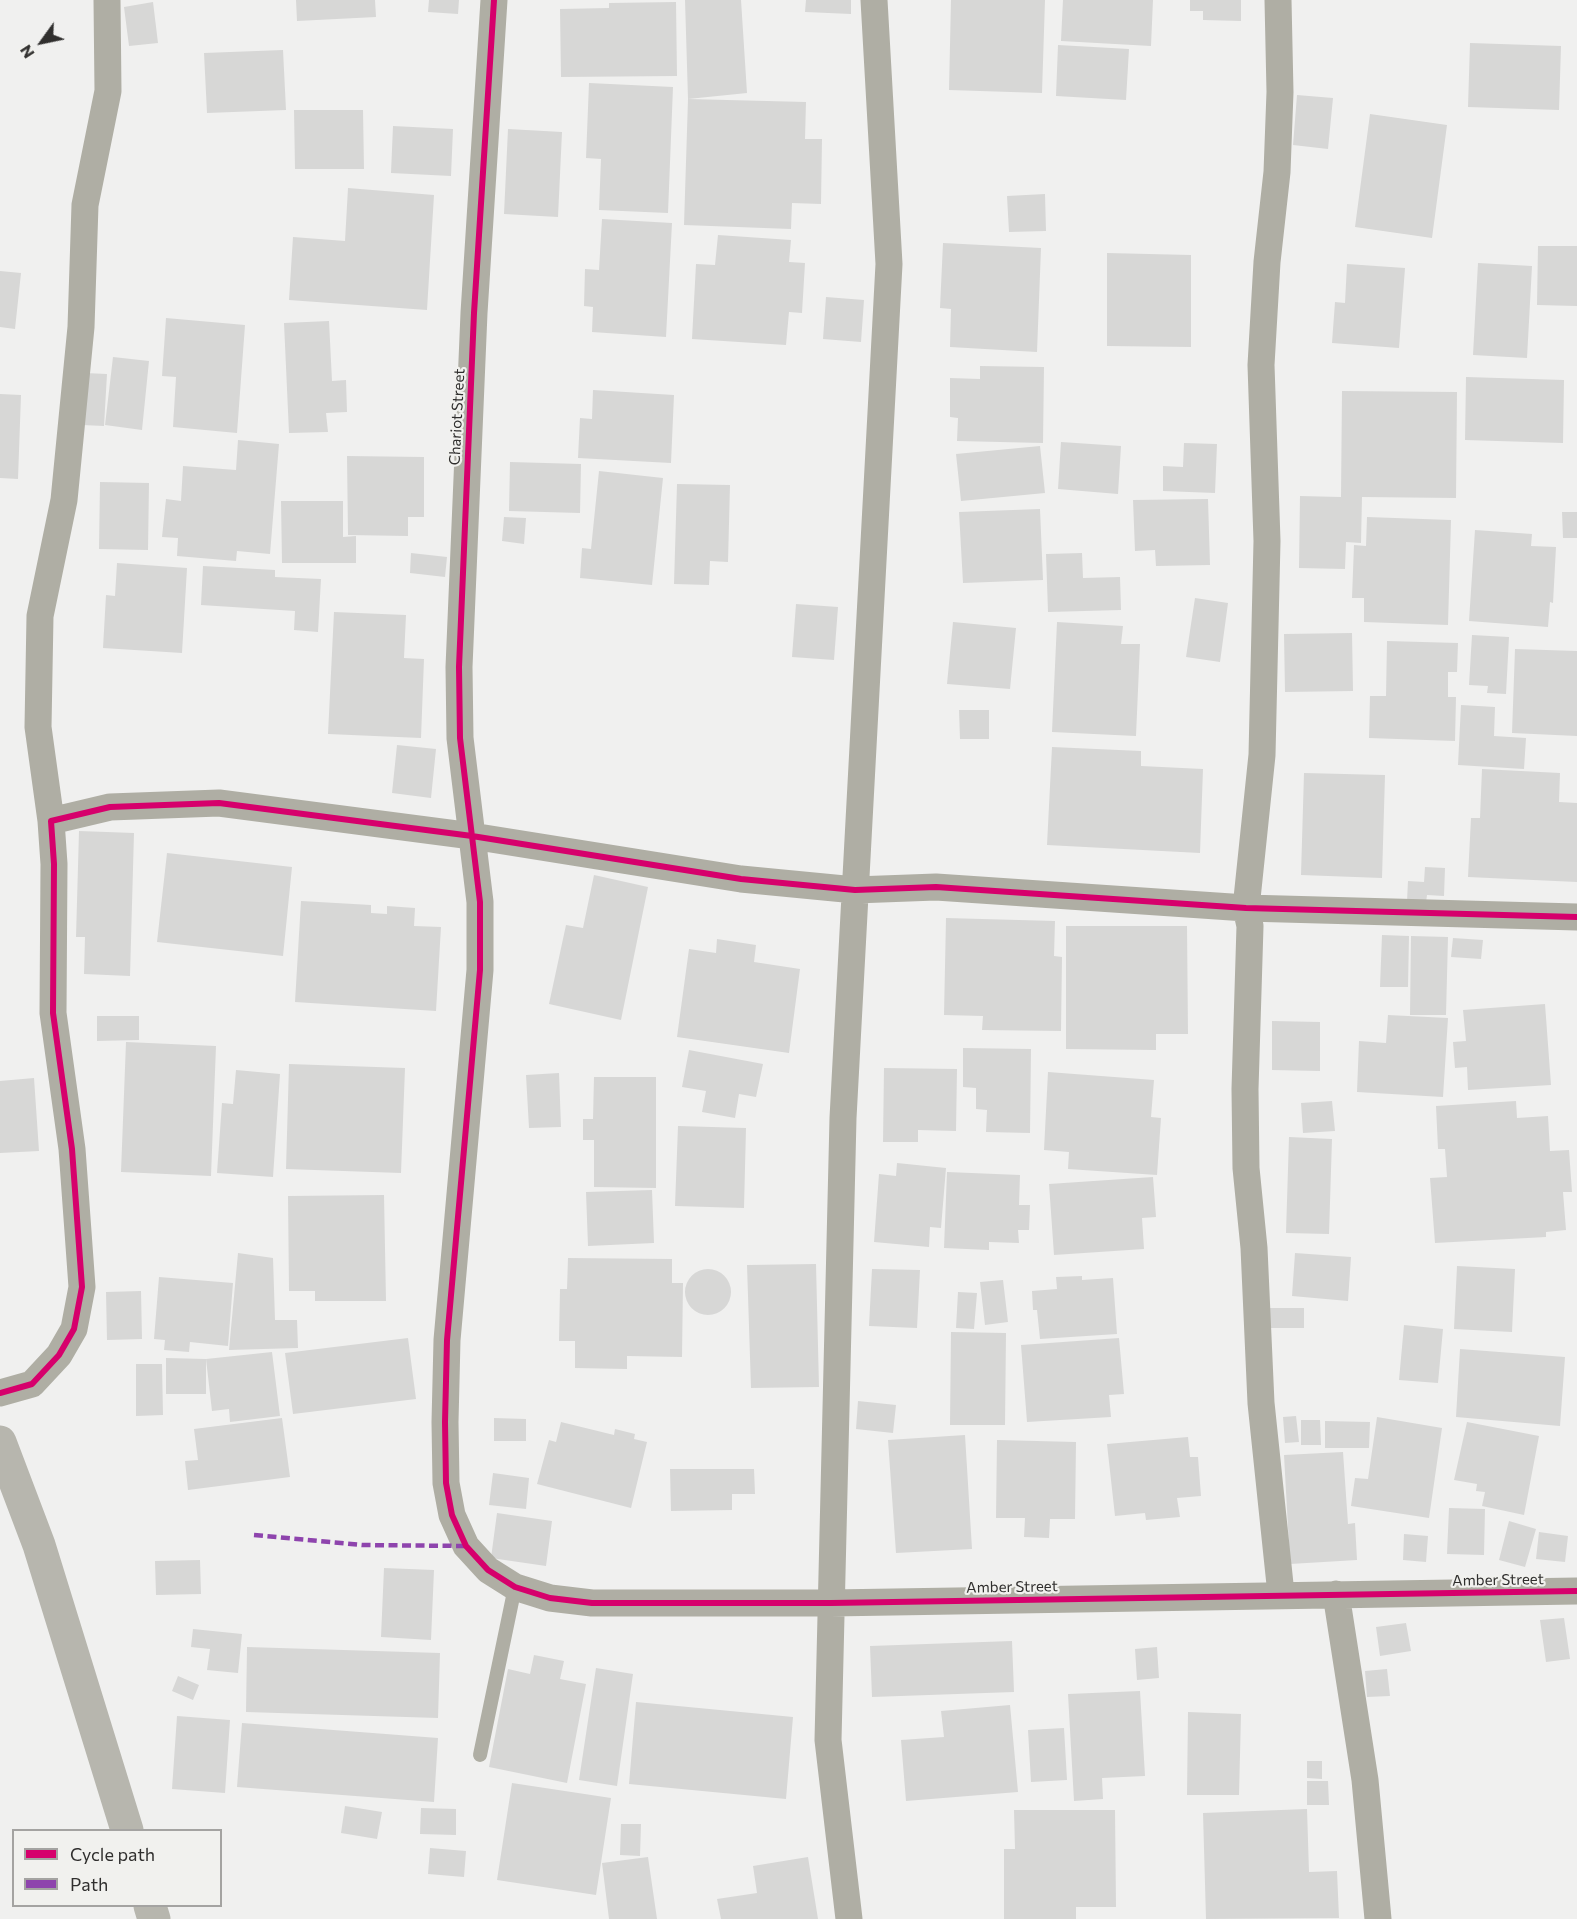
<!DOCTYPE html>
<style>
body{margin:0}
#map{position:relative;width:1577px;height:1919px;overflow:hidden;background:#f0f0ef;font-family:Commissioner,sans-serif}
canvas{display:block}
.legend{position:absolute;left:12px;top:1829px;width:210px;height:78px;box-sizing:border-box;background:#f1f1ee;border:2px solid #a4a3a1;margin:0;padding:8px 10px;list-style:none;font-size:18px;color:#302f2e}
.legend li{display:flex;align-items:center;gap:12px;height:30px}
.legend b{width:30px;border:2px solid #a4a3a1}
.north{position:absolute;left:12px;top:12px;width:60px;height:60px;-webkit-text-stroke:4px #f1f1ee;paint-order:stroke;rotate:237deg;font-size:16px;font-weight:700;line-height:24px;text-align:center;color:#302f2e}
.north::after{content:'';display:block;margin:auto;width:21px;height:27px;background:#302f2e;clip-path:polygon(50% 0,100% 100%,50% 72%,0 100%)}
</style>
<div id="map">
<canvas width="1577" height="1919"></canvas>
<ul class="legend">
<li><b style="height:8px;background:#d6006c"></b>Cycle path</li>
<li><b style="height:8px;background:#8e44ad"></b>Path</li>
</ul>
<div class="north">N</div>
</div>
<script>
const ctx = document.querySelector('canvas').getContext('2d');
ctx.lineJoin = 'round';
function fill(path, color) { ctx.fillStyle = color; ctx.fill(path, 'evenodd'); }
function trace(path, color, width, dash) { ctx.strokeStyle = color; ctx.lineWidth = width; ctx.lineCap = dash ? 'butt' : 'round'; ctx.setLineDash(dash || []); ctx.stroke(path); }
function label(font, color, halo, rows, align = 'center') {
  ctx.font = font + ' Commissioner,sans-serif'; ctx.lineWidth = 4.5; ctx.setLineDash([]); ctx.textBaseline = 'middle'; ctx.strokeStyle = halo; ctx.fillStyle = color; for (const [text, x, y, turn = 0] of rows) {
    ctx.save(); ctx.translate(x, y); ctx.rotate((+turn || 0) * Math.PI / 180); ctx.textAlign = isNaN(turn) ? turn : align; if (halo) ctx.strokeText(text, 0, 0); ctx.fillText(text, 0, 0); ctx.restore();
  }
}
const building = new Path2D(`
 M 296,0 L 375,0 L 376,17 L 297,21 Z
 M 429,0 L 459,0 L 458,14 L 428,12 Z
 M 685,0 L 741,0 L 747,93 L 688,99 Z
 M 806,0 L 851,0 L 851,14 L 805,12 Z
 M 951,0 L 1045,0 L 1042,93 L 949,90 Z
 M 1063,0 L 1153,0 L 1151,46 L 1061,41 Z
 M 1190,0 L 1241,0 L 1241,21 L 1203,20 L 1203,11 L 1190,11 Z
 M 153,2 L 158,43 L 129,46 L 124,7 Z
 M 676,2 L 677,76 L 561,77 L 560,9 L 609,8 L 609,3 Z
 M 1470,43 L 1561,46 L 1559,110 L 1468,107 Z
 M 1058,45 L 1129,49 L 1126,100 L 1056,96 Z
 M 283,50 L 286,110 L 207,113 L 204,53 Z
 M 589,83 L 673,87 L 668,213 L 599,210 L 601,159 L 586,158 Z
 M 1297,95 L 1333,98 L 1328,149 L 1293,145 Z
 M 688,99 L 806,102 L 805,139 L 822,139 L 821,204 L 792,203 L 791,229 L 684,225 Z
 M 294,110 L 363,110 L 364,169 L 295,169 Z
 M 1370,114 L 1447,125 L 1432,238 L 1355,227 Z
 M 393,126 L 453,129 L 451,176 L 391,173 Z
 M 508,129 L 562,132 L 558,217 L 504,214 Z
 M 348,188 L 434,195 L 427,310 L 289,300 L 293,237 L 345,241 Z
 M 1045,194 L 1046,231 L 1009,232 L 1007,196 Z
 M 602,219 L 672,223 L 666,337 L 592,332 L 593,307 L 584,306 L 585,269 L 599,270 Z
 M 718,235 L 791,240 L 789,262 L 805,263 L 802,313 L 789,312 L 786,345 L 692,339 L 696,264 L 715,265 Z
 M 943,243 L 1041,248 L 1037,352 L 950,347 L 951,309 L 940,308 Z
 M 1538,246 L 1577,246 L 1577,306 L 1537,305 Z
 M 1107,253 L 1191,255 L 1191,347 L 1107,346 Z
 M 1478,263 L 1532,266 L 1527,358 L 1473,355 Z
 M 1347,264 L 1405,268 L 1399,348 L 1332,343 L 1335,302 L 1345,303 Z
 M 0,271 L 21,273 L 15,329 L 0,327 Z
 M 826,297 L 864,300 L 861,342 L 823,339 Z
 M 166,318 L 245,325 L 237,433 L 173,427 L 176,377 L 162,376 Z
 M 329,321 L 332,381 L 346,380 L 347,412 L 326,413 L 328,432 L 289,433 L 284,323 Z
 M 113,357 L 149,361 L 142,430 L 105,425 Z
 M 980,366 L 1044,367 L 1043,443 L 957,441 L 958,418 L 950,417 L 950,378 L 980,379 Z
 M 85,373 L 107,374 L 104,426 L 82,425 Z
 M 1466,377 L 1564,380 L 1563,443 L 1465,440 Z
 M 593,390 L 674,395 L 671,463 L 578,458 L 580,418 L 592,419 Z
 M 1342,391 L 1457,392 L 1456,498 L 1362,497 L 1361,543 L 1346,542 L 1345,569 L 1299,568 L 1300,496 L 1341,497 Z
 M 0,394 L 21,395 L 18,479 L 0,478 Z
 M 238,440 L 279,444 L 270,554 L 237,551 L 236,561 L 177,556 L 178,538 L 162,537 L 166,499 L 181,501 L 183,466 L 236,470 Z
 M 1061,442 L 1121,446 L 1118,494 L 1058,489 Z
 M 1184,443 L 1217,444 L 1215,493 L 1163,491 L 1163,466 L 1183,467 Z
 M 1040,446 L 1045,493 L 961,501 L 956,454 Z
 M 347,456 L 424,457 L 424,517 L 408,517 L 408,536 L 348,535 Z
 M 510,462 L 581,464 L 580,513 L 509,511 Z
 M 599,471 L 663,478 L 652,585 L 580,578 L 582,548 L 591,549 Z
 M 100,482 L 149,483 L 148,550 L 99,549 Z
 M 677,484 L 730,485 L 728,562 L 710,561 L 709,585 L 674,584 Z
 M 1208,499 L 1210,565 L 1156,566 L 1155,550 L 1135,551 L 1133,500 Z
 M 281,501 L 343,501 L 343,537 L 356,536 L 356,563 L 282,563 Z
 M 1040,509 L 1043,580 L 963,583 L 959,512 Z
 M 1562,512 L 1577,512 L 1577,538 L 1563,538 Z
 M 504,517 L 526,518 L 524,544 L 502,541 Z
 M 1367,517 L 1451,520 L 1448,625 L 1364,622 L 1364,598 L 1352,598 L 1354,545 L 1366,546 Z
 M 1475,530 L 1532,534 L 1531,546 L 1556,547 L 1553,603 L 1550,602 L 1548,627 L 1469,621 Z
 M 411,553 L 447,557 L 445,577 L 410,573 Z
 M 1082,553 L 1083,578 L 1120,577 L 1121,610 L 1048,612 L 1046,554 Z
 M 117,563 L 187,568 L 182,653 L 103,648 L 106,595 L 115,596 Z
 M 203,566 L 275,570 L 275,577 L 321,579 L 318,632 L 294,630 L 295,611 L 201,605 Z
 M 1195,598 L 1228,603 L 1220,662 L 1186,657 Z
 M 796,604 L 838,607 L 834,660 L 792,657 Z
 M 334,612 L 406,615 L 404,658 L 424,659 L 421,738 L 328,734 Z
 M 953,622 L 1016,628 L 1010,689 L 947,684 Z
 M 1057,622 L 1123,626 L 1121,644 L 1140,644 L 1136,736 L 1052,732 Z
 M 1352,633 L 1353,691 L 1285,692 L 1284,634 Z
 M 1472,635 L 1509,637 L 1506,694 L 1487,693 L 1488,686 L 1469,685 Z
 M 1387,641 L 1458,643 L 1457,672 L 1448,672 L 1448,697 L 1456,697 L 1455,741 L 1369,738 L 1370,696 L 1386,696 Z
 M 1515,649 L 1577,651 L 1577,736 L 1512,733 Z
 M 1461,705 L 1495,707 L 1494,736 L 1526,738 L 1524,769 L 1458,765 Z
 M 959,710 L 989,710 L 989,739 L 960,739 Z
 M 397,745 L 436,749 L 431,798 L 392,793 Z
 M 1052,747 L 1141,751 L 1141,766 L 1203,769 L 1200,853 L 1047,845 Z
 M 1482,769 L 1560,773 L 1559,802 L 1577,803 L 1577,882 L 1468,877 L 1471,818 L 1480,818 Z
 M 1304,773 L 1385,775 L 1382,878 L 1301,875 Z
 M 79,831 L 134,833 L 130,976 L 84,974 L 85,937 L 76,937 Z
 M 167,853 L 292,867 L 283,956 L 157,942 Z
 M 1425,867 L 1445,868 L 1444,896 L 1427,895 L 1426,903 L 1407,901 L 1408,881 L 1424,882 Z
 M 594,875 L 648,887 L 621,1020 L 549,1004 L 566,925 L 583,928 Z
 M 301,901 L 371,905 L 371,913 L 387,914 L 387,906 L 415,908 L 414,926 L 441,927 L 436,1011 L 295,1002 Z
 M 946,918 L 1055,921 L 1054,956 L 1062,957 L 1061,1031 L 982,1030 L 983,1016 L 944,1015 Z
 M 1066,926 L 1187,926 L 1188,1034 L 1156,1034 L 1156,1050 L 1066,1049 Z
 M 1382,935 L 1409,936 L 1408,987 L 1380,987 Z
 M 1411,936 L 1448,937 L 1446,1015 L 1410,1015 Z
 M 1453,938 L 1483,940 L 1481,959 L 1451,957 Z
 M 717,939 L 756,945 L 754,962 L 800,969 L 789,1053 L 677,1037 L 689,949 L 716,953 Z
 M 1545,1004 L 1551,1085 L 1468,1090 L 1467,1067 L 1455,1068 L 1453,1042 L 1466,1041 L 1463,1010 Z
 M 1388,1015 L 1448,1018 L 1443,1097 L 1357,1092 L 1359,1041 L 1386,1043 Z
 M 97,1016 L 139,1016 L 139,1040 L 97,1041 Z
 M 1272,1021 L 1320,1022 L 1320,1071 L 1272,1070 Z
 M 126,1042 L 216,1046 L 211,1176 L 121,1172 Z
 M 963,1048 L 1031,1049 L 1030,1133 L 986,1132 L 987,1110 L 976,1109 L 976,1088 L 963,1087 Z
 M 689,1050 L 763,1064 L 756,1097 L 739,1094 L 735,1118 L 702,1112 L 706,1091 L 682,1087 Z
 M 289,1064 L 405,1068 L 401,1173 L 286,1169 Z
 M 884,1068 L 957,1069 L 956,1131 L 918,1130 L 918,1142 L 883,1142 Z
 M 236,1070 L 280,1074 L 273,1177 L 217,1173 L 222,1103 L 233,1104 Z
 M 1048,1072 L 1154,1080 L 1151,1117 L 1161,1118 L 1157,1175 L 1068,1169 L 1069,1152 L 1044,1150 Z
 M 559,1073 L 561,1127 L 529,1128 L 526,1075 Z
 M 594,1077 L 656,1077 L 656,1188 L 594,1187 L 594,1140 L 583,1140 L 583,1119 L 593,1119 Z
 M 34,1078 L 39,1151 L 0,1153 L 0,1081 Z
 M 1332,1101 L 1335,1131 L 1303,1133 L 1301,1103 Z
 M 1516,1101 L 1517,1118 L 1548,1116 L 1550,1151 L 1569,1150 L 1572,1192 L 1563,1192 L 1566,1230 L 1546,1232 L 1546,1237 L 1435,1243 L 1430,1178 L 1447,1177 L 1445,1149 L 1438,1149 L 1436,1106 Z
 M 678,1126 L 746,1128 L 744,1208 L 675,1206 Z
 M 1289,1137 L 1332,1139 L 1329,1234 L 1286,1233 Z
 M 897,1163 L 946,1168 L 941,1228 L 930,1227 L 929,1247 L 874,1242 L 879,1174 L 896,1176 Z
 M 947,1172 L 1020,1175 L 1019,1205 L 1030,1205 L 1029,1230 L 1018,1230 L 1019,1243 L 989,1242 L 989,1250 L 944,1248 Z
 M 1153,1177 L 1156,1217 L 1142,1218 L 1144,1249 L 1054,1255 L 1049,1184 Z
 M 652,1190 L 654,1243 L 588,1246 L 586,1192 Z
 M 384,1195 L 386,1301 L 315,1301 L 315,1291 L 289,1291 L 288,1196 Z
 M 238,1253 L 273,1258 L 275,1320 L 297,1320 L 298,1348 L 229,1350 Z
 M 1295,1253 L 1351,1257 L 1348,1301 L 1292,1296 Z
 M 568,1258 L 672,1259 L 672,1283 L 683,1283 L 682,1357 L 627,1356 L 627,1369 L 575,1368 L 575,1341 L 559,1341 L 560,1289 L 567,1289 Z
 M 816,1264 L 819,1387 L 751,1388 L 747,1265 Z
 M 1457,1266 L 1515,1269 L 1512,1332 L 1454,1329 Z
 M685 1292a23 23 0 1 1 46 0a23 23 0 1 1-46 0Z
 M 872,1269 L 920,1270 L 917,1328 L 869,1326 Z
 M 1082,1276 L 1082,1280 L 1113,1278 L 1117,1334 L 1040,1339 L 1037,1310 L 1033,1310 L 1032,1291 L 1057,1289 L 1056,1277 Z
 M 159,1277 L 233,1283 L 228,1346 L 190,1342 L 189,1352 L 164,1350 L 165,1340 L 154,1339 Z
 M 1003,1280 L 1008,1322 L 985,1325 L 980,1282 Z
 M 141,1291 L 142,1339 L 107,1340 L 106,1292 Z
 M 958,1292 L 977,1293 L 974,1329 L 956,1328 Z
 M 1268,1308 L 1304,1308 L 1304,1328 L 1268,1328 Z
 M 1404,1325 L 1443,1329 L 1438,1383 L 1399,1380 Z
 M 951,1332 L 1006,1333 L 1005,1425 L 950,1425 Z
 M 408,1338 L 416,1399 L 293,1414 L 285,1353 Z
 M 1119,1338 L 1124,1394 L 1109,1395 L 1111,1417 L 1027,1422 L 1021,1345 Z
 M 1460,1349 L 1565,1357 L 1560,1426 L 1456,1417 Z
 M 272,1352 L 280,1416 L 230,1422 L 229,1409 L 212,1411 L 206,1359 Z
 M 166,1358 L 206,1359 L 206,1394 L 166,1394 Z
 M 136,1364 L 162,1364 L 163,1415 L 136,1416 Z
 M 858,1401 L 896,1405 L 893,1433 L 856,1429 Z
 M 1296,1416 L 1299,1442 L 1285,1443 L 1283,1417 Z
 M 1377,1417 L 1442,1428 L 1429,1518 L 1351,1506 L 1355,1478 L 1368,1479 Z
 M 282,1418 L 290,1477 L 188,1490 L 185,1461 L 198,1460 L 194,1429 Z
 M 494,1418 L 526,1419 L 526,1441 L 494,1441 Z
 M 1301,1420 L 1320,1420 L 1321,1445 L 1301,1445 Z
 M 1325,1421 L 1370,1422 L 1369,1448 L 1325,1448 Z
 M 561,1422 L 614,1435 L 615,1429 L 635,1434 L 634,1439 L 647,1442 L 631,1508 L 537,1484 L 549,1440 L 556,1442 Z
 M 1467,1422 L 1539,1436 L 1524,1515 L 1482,1506 L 1485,1492 L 1476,1491 L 1477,1484 L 1454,1480 Z
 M 965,1435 L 972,1549 L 896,1553 L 888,1440 Z
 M 1188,1437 L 1190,1457 L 1198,1457 L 1201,1496 L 1177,1498 L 1180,1517 L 1146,1520 L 1145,1513 L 1115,1516 L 1107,1444 Z
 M 997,1440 L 1076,1442 L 1075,1519 L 1050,1519 L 1049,1538 L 1024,1537 L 1025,1518 L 996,1518 Z
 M 1343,1452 L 1348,1524 L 1355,1523 L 1357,1560 L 1290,1564 L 1284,1455 Z
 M 670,1469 L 754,1469 L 755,1494 L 732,1494 L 732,1510 L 671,1511 Z
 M 493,1473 L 529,1478 L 526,1509 L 489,1505 Z
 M 1449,1508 L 1485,1509 L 1484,1555 L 1447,1554 Z
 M 497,1513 L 552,1521 L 546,1566 L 491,1558 Z
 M 1509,1521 L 1536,1529 L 1525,1567 L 1499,1560 Z
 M 1539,1532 L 1568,1536 L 1565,1562 L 1536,1559 Z
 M 1404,1534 L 1428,1536 L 1426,1562 L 1403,1560 Z
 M 200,1560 L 201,1594 L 156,1595 L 155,1561 Z
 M 384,1568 L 434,1570 L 431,1640 L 381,1637 Z
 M 1564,1618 L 1570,1659 L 1546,1662 L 1540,1620 Z
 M 1406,1623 L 1411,1651 L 1380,1656 L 1376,1627 Z
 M 193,1629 L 242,1634 L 238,1673 L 207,1670 L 210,1649 L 191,1647 Z
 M 1012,1641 L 1014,1692 L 872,1697 L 870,1646 Z
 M 247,1647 L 440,1653 L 438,1718 L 246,1712 Z
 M 1157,1647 L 1159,1678 L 1137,1680 L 1135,1649 Z
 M 534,1655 L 564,1661 L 560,1679 L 586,1684 L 567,1783 L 489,1767 L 508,1669 L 530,1674 Z
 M 596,1668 L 633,1674 L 617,1786 L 579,1780 Z
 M 1387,1669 L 1390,1696 L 1367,1697 L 1365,1671 Z
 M 178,1676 L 199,1685 L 193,1700 L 172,1691 Z
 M 1140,1691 L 1145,1776 L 1102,1778 L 1103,1799 L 1074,1801 L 1068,1694 Z
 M 636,1702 L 793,1717 L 786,1799 L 629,1784 Z
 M 1010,1705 L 1018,1792 L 906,1801 L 901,1740 L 944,1737 L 941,1711 Z
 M 1188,1712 L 1241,1714 L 1239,1795 L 1187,1795 Z
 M 177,1716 L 230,1720 L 225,1793 L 172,1789 Z
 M 242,1723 L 438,1738 L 434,1802 L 237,1787 Z
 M 1064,1728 L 1067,1780 L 1031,1782 L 1028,1730 Z
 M 1307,1761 L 1322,1761 L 1322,1779 L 1307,1778 Z
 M 1307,1781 L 1328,1781 L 1329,1805 L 1307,1805 Z
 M 512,1783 L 611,1798 L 596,1895 L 497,1880 Z
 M 345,1806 L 382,1812 L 377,1839 L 341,1833 Z
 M 421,1808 L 456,1809 L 456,1835 L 420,1834 Z
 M 1307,1809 L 1309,1872 L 1337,1871 L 1339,1918 L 1206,1919 L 1203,1813 Z
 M 1014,1810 L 1115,1810 L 1116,1907 L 1076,1907 L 1076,1919 L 1004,1919 L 1004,1849 L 1015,1849 Z
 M 621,1824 L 641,1824 L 640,1856 L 620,1855 Z
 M 430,1848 L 466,1851 L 464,1877 L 428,1874 Z
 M 648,1857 L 657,1919 L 609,1919 L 602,1863 Z
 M 808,1857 L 818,1919 L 721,1919 L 717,1899 L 757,1893 L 753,1866 Z`);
const lane = new Path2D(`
 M 480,1755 L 515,1587`);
const street = new Path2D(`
 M 494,0 L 474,313 L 459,667 L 460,738 L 480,902 L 480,970 L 447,1340 L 445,1422 L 446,1483 L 452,1515 L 466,1546 L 488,1570 L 515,1587 L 550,1598 L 592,1603 L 831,1603 L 1577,1591
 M 1278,0 L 1280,92 L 1277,172 L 1267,262 L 1261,365 L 1267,541 L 1262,755 L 1246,908 L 1250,926 L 1245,1089 L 1246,1168 L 1254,1248 L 1261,1403 L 1281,1594
 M 51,821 L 38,727 L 40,616 L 64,500 L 81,327 L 85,205 L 108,91 L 107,0
 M 0,1393 L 32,1384 L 59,1355 L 74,1329 L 82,1287 L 72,1149 L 53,1013 L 54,864 L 51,821 L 110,807 L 219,803 L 472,836 L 741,879 L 855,890 L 936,887 L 1246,908 L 1577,917
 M 1336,1594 L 1365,1780 L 1378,1919
 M 849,1919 L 828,1740 L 843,1118 L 889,264 L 874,0`);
const secondary = new Path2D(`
 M 0,1442 L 39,1545 L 127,1830
 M 150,1906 L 154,1919`);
const quiet = new Path2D(`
 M 254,1535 L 362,1545 L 466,1546`);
const cycleway = new Path2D(`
 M 494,0 L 474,313 L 459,667 L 460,738 L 480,902 L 480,970 L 447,1340 L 445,1422 L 446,1483 L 452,1515 L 466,1546 L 488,1570 L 515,1587 L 550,1598 L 592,1603 L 831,1603 L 1577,1591
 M 0,1393 L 32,1384 L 59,1355 L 74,1329 L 82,1287 L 72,1149 L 53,1013 L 54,864 L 51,821 L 110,807 L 219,803 L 472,836 L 741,879 L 855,890 L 936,887 L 1246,908 L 1577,917`);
const streetNames = [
 ["Chariot Street",457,417,-87],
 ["Amber Street",1498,1580,-1],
 ["Amber Street",1012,1587,-1]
];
fill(building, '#d7d7d6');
trace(lane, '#afaea4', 14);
trace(street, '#afaea4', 27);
trace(secondary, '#b7b6ae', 33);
trace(quiet, '#8e44ad', 4.5, [9, 4.5]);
trace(cycleway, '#d6006c', 6);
label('15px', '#302f2e', '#f1f1ee', streetNames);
</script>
